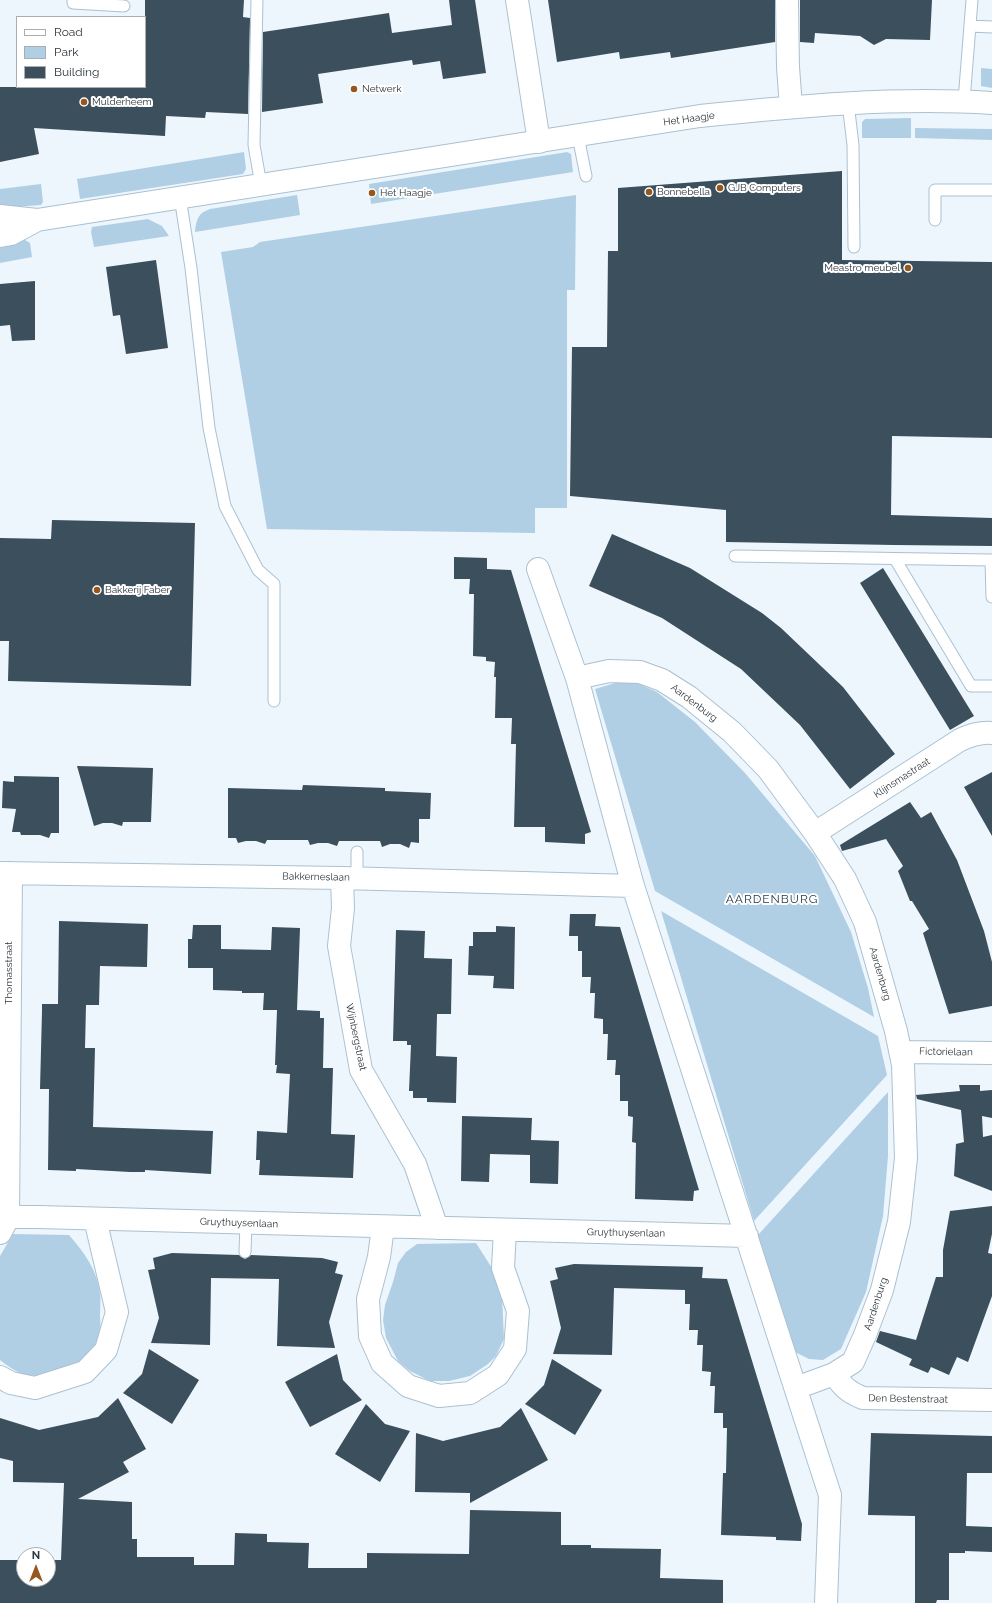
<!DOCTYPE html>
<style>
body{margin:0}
#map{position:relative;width:992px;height:1603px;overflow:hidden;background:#edf6fd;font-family:Raleway,sans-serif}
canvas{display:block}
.legend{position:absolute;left:16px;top:16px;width:130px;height:72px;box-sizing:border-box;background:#fff;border:1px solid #abaeb1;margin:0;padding:5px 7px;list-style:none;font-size:12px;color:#2c353b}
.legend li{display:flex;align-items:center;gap:8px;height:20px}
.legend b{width:20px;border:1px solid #abaeb1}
.north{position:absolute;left:16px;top:1547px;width:40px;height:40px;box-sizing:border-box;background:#fff;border:1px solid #abaeb1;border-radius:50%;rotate:0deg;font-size:11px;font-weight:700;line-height:16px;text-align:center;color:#2c353b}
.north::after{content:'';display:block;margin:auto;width:14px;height:18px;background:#95571d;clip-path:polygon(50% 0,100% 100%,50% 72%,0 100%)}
</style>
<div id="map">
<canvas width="992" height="1603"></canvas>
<ul class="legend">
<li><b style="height:5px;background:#fff"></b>Road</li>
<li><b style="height:11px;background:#b1cfe4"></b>Park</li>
<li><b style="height:11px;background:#3b4f5c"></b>Building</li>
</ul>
<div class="north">N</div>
</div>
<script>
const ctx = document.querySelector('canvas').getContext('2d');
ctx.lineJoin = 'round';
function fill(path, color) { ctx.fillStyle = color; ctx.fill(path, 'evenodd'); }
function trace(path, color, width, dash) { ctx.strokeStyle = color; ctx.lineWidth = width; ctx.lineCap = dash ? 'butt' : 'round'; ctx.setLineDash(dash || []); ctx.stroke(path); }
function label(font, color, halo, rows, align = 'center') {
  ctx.font = font + ' Raleway,sans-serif'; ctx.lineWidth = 4; ctx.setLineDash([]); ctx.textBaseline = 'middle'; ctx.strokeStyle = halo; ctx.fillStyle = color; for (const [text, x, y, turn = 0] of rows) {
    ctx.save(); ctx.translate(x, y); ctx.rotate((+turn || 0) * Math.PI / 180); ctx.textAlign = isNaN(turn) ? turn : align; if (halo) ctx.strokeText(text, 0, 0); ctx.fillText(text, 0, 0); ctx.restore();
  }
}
const green = new Path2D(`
 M 981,68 L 992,69 L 992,88 L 981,86 Z
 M 911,118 L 911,138 L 862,138 L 862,122 L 865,119 Z
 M 915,128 L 992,129 L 992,140 L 915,138 Z
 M 244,152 L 246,169 L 243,174 L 80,199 L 77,179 Z
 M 567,152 L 571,154 L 573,172 L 371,204 L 369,184 Z
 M 41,184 L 43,202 L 41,205 L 0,208 L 0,189 Z
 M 297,195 L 300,215 L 195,232 C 196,220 198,213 210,209 Z
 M 576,195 L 575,290 L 567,290 L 567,508 L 535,508 L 535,533 L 267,529 L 221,252 L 253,247 L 260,242 Z
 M 148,219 L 162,226 L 169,236 L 94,247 L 91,232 L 92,227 Z
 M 25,240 L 30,243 L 32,257 L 0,263 L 0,247 Z
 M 615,683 L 637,683 L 657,692 L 695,722 L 745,773 L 815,856 L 851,932 L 868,988 L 874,1017 L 655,891 L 595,689 Z
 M 661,911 L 878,1036 L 887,1075 L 754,1221 Z
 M 888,1092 L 888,1156 L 883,1216 L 866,1292 L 841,1349 L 823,1360 L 809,1359 L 793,1351 L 758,1235 Z
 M 13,1234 L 69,1235 C 84,1252 97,1270 100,1293 C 101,1300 100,1308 100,1315 C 100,1320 101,1327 100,1333 C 93,1362 54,1380 26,1375 C 18,1373 7,1366 0,1360 L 0,1256 Z
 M 476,1243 L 497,1276 L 502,1296 L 504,1339 L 496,1356 L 488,1364 L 470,1376 L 449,1381 L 430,1381 L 410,1371 L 398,1361 L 386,1338 L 383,1320 L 385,1305 L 393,1282 L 398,1263 L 406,1252 L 417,1244 Z`);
const building = new Path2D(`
 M 145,0 L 244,0 L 243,17 L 250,18 L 248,114 L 206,112 L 205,118 L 166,116 L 165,136 L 34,128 L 39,154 L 0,162 L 0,87 L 145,87 Z
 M 449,0 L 475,0 L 486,73 L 443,79 L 440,61 L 413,65 L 412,60 L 318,74 L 323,103 L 262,112 L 263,32 L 389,13 L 392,33 L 452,25 Z
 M 548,0 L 775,0 L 775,42 L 671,58 L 670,52 L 620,59 L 619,52 L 557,62 Z
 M 800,0 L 932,0 L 930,40 L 886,39 L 874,45 L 860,36 L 815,33 L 814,43 L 800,42 Z
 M 842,171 L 842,260 L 992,262 L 992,438 L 892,436 L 891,515 L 992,518 L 992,546 L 894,545 L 726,542 L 726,510 L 570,496 L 572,347 L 607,347 L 608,251 L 618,251 L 618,188 Z
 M 156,260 L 168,348 L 126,354 L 120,315 L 113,316 L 106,267 Z
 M 35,281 L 35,340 L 12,341 L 10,325 L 0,326 L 0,284 Z
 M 52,520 L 195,523 L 191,686 L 8,681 L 9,641 L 0,641 L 0,538 L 51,539 Z
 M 612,534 L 690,568 L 762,613 L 781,628 L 843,687 L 895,754 L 850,789 L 800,725 L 741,669 L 662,618 L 589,586 Z
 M 454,557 L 487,558 L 487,569 L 511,570 L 591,832 L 585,834 L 585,844 L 545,842 L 545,827 L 514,827 L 516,744 L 511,744 L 512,718 L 495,718 L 496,677 L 494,677 L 495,662 L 486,661 L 486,657 L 473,656 L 474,594 L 469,594 L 470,579 L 454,579 Z
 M 883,568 L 974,716 L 950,730 L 860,583 Z
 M 77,766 L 153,768 L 151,822 L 123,822 L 122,826 L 112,823 L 103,823 L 94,826 Z
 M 992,772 L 992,836 L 964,787 Z
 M 14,776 L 59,777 L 59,833 L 51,833 L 49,838 L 40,835 L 21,835 L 20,832 L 12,832 L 16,809 L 2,808 L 3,781 L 14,782 Z
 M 303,785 L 385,788 L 385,791 L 431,793 L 430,819 L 419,819 L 419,843 L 411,842 L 409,848 L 400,844 L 390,844 L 382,847 L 380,841 L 339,841 L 337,846 L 328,843 L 318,843 L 310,845 L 308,840 L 267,840 L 265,844 L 256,841 L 246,841 L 238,843 L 236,838 L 228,838 L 228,788 L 302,790 Z
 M 910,802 L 921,818 L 931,812 L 957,860 L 984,931 L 992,962 L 992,1006 L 949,1014 L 923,933 L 929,929 L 912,901 L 910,901 L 898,871 L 903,866 L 886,839 L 842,851 L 840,845 Z
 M 570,914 L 596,914 L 595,926 L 620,927 L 699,1190 L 694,1191 L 693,1201 L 635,1199 L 636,1143 L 632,1142 L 633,1117 L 628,1116 L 628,1101 L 620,1101 L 620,1075 L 615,1075 L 616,1060 L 607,1060 L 608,1034 L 603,1034 L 603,1019 L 594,1018 L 595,993 L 590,993 L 591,977 L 582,977 L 582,951 L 578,951 L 578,936 L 569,936 Z
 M 59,921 L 148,924 L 147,967 L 100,966 L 99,1005 L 86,1005 L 85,1048 L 95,1048 L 93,1127 L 213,1131 L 211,1174 L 145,1170 L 145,1172 L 130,1172 L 76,1169 L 76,1171 L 48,1170 L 49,1089 L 40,1089 L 42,1011 L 42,1004 L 58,1004 Z
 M 193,925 L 221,925 L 221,949 L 271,950 L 272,927 L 300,928 L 297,1010 L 320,1011 L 320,1018 L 324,1018 L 323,1068 L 333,1068 L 331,1134 L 355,1135 L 353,1178 L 259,1175 L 260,1160 L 256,1160 L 257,1131 L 287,1133 L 290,1074 L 276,1073 L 277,1065 L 275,1065 L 277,1010 L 263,1010 L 264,993 L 242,993 L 242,991 L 213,990 L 213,968 L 188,968 L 188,939 L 192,939 Z
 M 496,926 L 515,927 L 514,989 L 493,988 L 494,976 L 468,975 L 469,946 L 473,946 L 473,932 L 496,932 Z
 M 396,930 L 425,931 L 424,958 L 452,959 L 451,1014 L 437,1014 L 436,1056 L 457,1057 L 456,1103 L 427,1102 L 427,1098 L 413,1098 L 413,1091 L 409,1091 L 411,1045 L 407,1045 L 407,1041 L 393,1041 Z
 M 959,1085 L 980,1085 L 980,1091 L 992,1090 L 992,1118 L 982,1116 L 983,1137 L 992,1135 L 992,1191 L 954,1176 L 956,1144 L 964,1142 L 961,1110 L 917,1099 L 916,1095 L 960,1091 Z
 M 462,1116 L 532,1118 L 531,1140 L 559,1141 L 558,1184 L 530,1183 L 530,1155 L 490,1154 L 489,1182 L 461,1181 Z
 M 992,1206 L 992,1234 L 988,1253 L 992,1254 L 992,1296 L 968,1362 L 957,1357 L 949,1375 L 931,1367 L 928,1373 L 909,1365 L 912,1359 L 876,1342 L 880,1331 L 916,1340 L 936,1277 L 943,1277 L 943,1250 L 950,1211 Z
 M 172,1253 L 239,1255 L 245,1259 L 251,1255 L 322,1258 L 338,1262 L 335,1273 L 343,1275 L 329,1322 L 335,1348 L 277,1346 L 279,1279 L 211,1278 L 210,1345 L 151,1343 L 159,1318 L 148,1270 L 155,1269 L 153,1258 Z
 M 574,1264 L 703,1267 L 702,1278 L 727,1279 L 802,1524 L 801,1541 L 776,1540 L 776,1537 L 721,1535 L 723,1473 L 726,1473 L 727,1428 L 723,1428 L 723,1413 L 714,1413 L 715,1386 L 710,1386 L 711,1372 L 702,1371 L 703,1345 L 697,1345 L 698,1330 L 689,1330 L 690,1304 L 685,1304 L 685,1290 L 614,1288 L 612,1355 L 553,1354 L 561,1328 L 550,1281 L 558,1279 L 555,1268 Z
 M 149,1349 L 199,1380 L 172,1424 L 123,1393 L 142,1374 Z
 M 337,1354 L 343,1380 L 362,1400 L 310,1427 L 285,1382 Z
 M 552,1359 L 602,1390 L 575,1435 L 525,1404 L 544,1385 Z
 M 118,1398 L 146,1449 L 123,1462 L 129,1472 L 78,1499 L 132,1502 L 132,1539 L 137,1539 L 137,1557 L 194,1557 L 194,1565 L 234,1565 L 235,1533 L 267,1534 L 267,1542 L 309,1543 L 308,1568 L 367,1568 L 367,1553 L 469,1554 L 470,1510 L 561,1512 L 561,1545 L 591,1545 L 591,1548 L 661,1549 L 660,1578 L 723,1580 L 723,1603 L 0,1603 L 0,1560 L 24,1560 L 24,1579 L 48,1579 L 48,1560 L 61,1560 L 64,1483 L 13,1482 L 13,1461 L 0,1458 L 0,1418 L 39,1430 L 98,1417 Z
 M 366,1404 L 385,1424 L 410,1431 L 380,1482 L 335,1454 Z
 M 521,1408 L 548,1460 L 470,1503 L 470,1493 L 415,1492 L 416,1433 L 443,1441 L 500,1427 Z
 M 871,1433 L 992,1436 L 992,1473 L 967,1473 L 966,1526 L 992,1527 L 992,1552 L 965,1551 L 965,1553 L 949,1553 L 949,1600 L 937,1600 L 936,1603 L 915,1603 L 915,1516 L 868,1515 Z`);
const service = new Path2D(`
 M 73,0 L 73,3 L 124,6
 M 257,0 L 254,145 L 261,185
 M 970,26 L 992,27
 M 964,101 L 972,0
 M 848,103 L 853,145 L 854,247
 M 578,136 L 586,176
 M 180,197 L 191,268 L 209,428 L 225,506 L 258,570 L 274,584 L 274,701
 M 935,220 L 935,190 L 992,190
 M 735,556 L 991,560 L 992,597
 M 895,559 L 971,686 L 992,686
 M 357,852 L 357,878
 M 245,1252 L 246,1223`);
const minor = new Path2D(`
 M 517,0 L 539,142
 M 787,0 L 788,67 L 791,107
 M 538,569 L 577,678 L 633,886 L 830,1495 L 826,1603
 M 577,678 L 609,671 L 640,672 L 662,680 L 689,697 L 732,732 L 768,769 L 815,833 L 845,879 L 865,922 L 896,1031 L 903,1065 L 906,1158 L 899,1222 L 882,1290 L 865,1335 L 853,1362 L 834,1374 L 796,1388
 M 815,833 L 960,740 C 971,735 980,732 992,733
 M 0,873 L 342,878 L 633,886
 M 342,878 L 343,908 L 339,946 L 361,1070 L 415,1164 L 437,1228
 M 901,1052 L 992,1053
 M 0,1217 L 38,1217 L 747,1236
 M 383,1227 L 379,1257 L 368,1299 L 370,1336 L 382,1363 L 408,1386 L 439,1396 L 470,1393 L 498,1375 L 515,1349 L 518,1311 L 503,1268 L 505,1230
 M 0,1233 L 8,1218 L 11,873
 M 834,1374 C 843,1387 848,1392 863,1398 L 992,1400
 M 0,1377 L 11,1383 L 35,1388 L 85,1372 L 106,1350 L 117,1312 L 95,1219`);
const secondary = new Path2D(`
 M 0,216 L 37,220 L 700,116 C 797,106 895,97 992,103
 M 0,236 L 11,234 L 37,220`);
const markers = [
 [354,89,4,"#95571d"],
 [84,102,4,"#95571d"],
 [720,188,4,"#95571d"],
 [649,192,4,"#95571d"],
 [372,193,4,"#95571d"],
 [908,268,4,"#95571d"],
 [97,590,4,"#95571d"]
];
const poiNames = [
 ["Netwerk",362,89],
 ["Mulderheem",92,102],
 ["GJB Computers",728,188],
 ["Bonnebella",657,192],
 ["Het Haagje",380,193],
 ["Meastro meubel",900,268,"right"],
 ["Bakkerij Faber",105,590]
];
const streetNames = [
 ["Het Haagje",689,119,-8],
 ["Aardenburg",694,703,37],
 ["Klijnsmastraat",902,778,-33],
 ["Bakkerneslaan",316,877,1],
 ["Thomasstraat",9,973,-90],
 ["Aardenburg",880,974,74],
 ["Wijnbergstraat",356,1037,78],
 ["Fictorielaan",946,1052,1],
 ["Gruythuysenlaan",239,1223,2],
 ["Gruythuysenlaan",626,1233,1],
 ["Aardenburg",876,1304,-72],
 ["Den Bestenstraat",908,1399,1]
];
const quarterNames = [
 ["AARDENBURG",772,899]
];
fill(green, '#b1cfe4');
fill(building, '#3b4f5c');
trace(service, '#abc1d1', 13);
trace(minor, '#abc1d1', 24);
trace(secondary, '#abc1d1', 24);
trace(service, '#fff', 11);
trace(minor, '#fff', 22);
trace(secondary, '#fff', 22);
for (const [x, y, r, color] of markers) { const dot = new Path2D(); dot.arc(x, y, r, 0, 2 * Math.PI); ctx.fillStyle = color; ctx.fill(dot); trace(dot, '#fff', 1.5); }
label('10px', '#2c353b', '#fff', poiNames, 'left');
label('10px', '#2c353b', '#fff', streetNames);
ctx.letterSpacing = '1px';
label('12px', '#293c49', '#fff', quarterNames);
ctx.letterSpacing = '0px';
</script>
